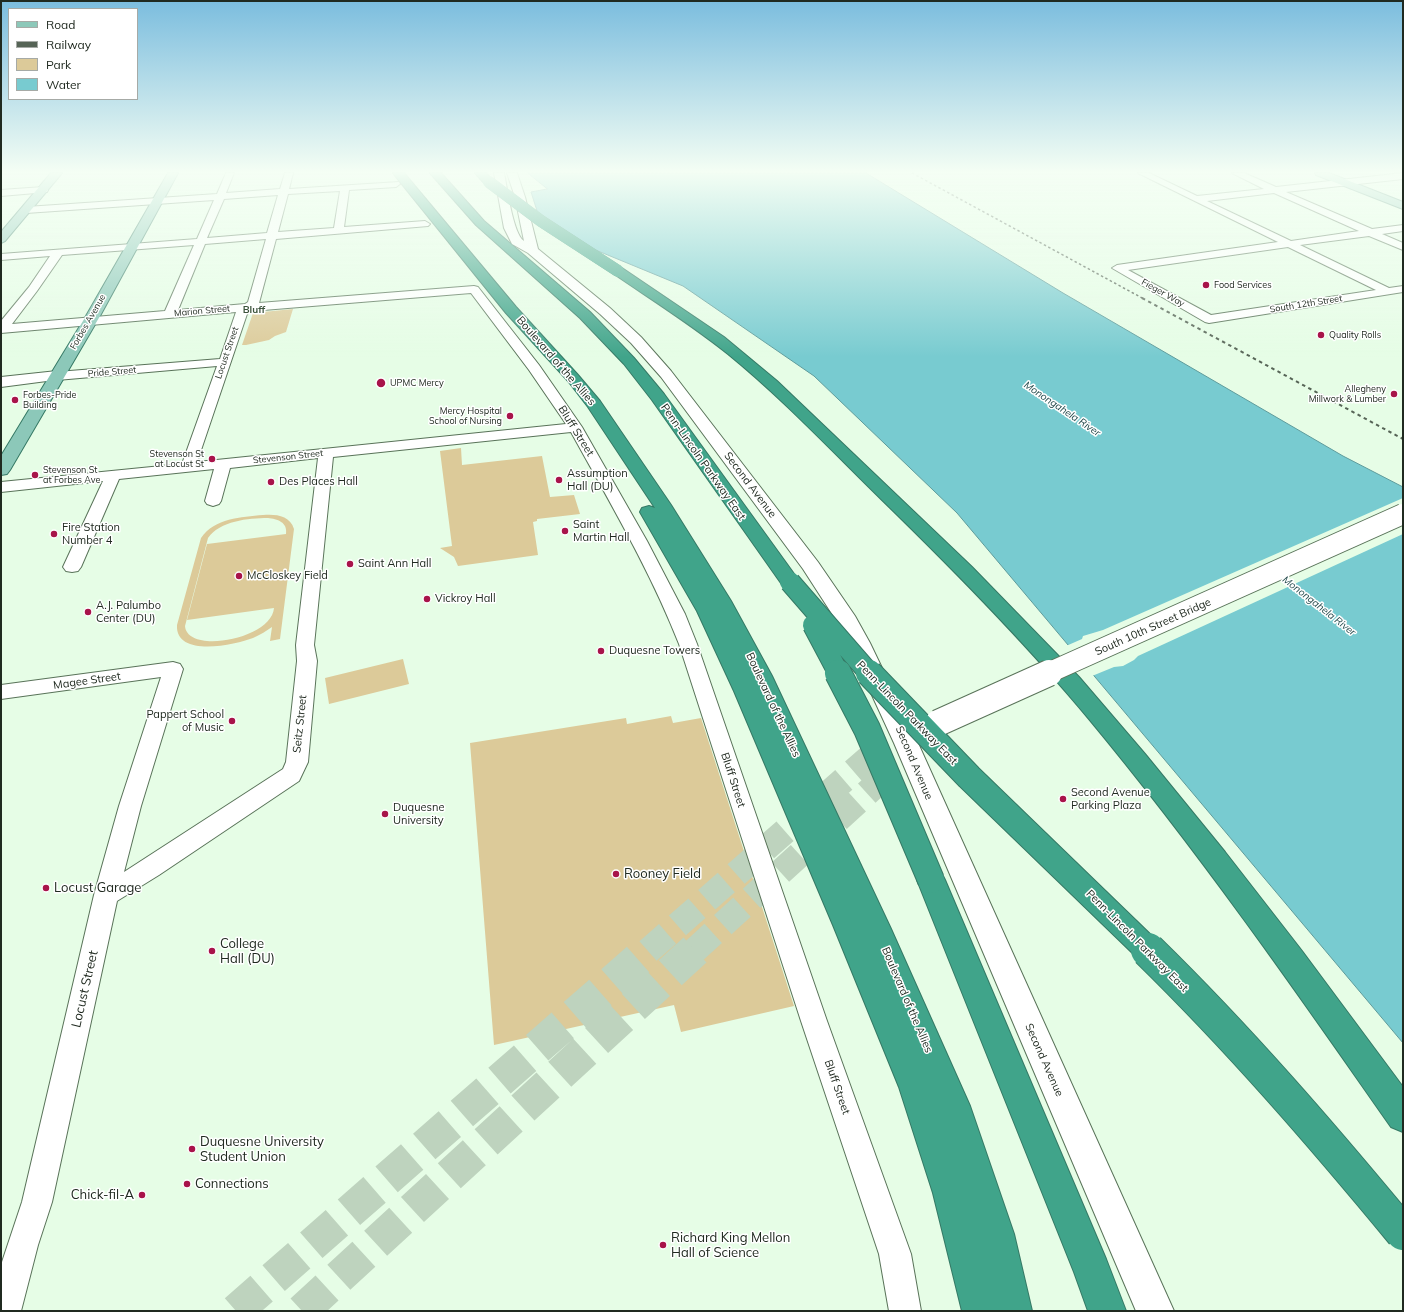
<!DOCTYPE html>
<style>
body{margin:0}
#map{position:relative;width:1404px;height:1312px;overflow:hidden;background:#e6fde6;font-family:Mulish,sans-serif}
canvas{display:block}
.frame{position:absolute;inset:0;border:2px solid #202a20;pointer-events:none}
.legend{position:absolute;left:8px;top:8px;width:130px;height:92px;box-sizing:border-box;background:#fff;border:1px solid #a6aaa6;margin:0;padding:5px 7px;list-style:none;font-size:12px;color:#202a20}
.legend li{display:flex;align-items:center;gap:8px;height:20px}
.legend b{width:20px;border:1px solid #a6aaa6}
</style>
<div id="map">
<canvas width="1404" height="1312"></canvas>
<div class="frame"></div>
<ul class="legend">
<li><b style="height:5px;background:#8cc8b9"></b>Road</li>
<li><b style="height:5px;background:#566456"></b>Railway</li>
<li><b style="height:11px;background:#dcca99"></b>Park</li>
<li><b style="height:11px;background:#78cbd0"></b>Water</li>
</ul>
</div>
<script>
const ctx = document.querySelector('canvas').getContext('2d');
ctx.lineJoin = 'round';
function fill(path, color) { ctx.fillStyle = color; ctx.fill(path, 'evenodd'); }
function trace(path, color, width, dash) { ctx.strokeStyle = color; ctx.lineWidth = width; ctx.lineCap = dash ? 'butt' : 'round'; ctx.setLineDash(dash || []); ctx.stroke(path); }
function label(font, color, halo, rows, align = 'center') {
  ctx.font = font + ' Mulish,sans-serif'; ctx.lineWidth = 3; ctx.setLineDash([]); ctx.textBaseline = 'middle'; ctx.strokeStyle = halo; ctx.fillStyle = color; for (const [text, x, y, turn = 0] of rows) {
    ctx.save(); ctx.translate(x, y); ctx.rotate((+turn || 0) * Math.PI / 180); ctx.textAlign = isNaN(turn) ? turn : align; if (halo) ctx.strokeText(text, 0, 0); ctx.fillText(text, 0, 0); ctx.restore();
  }
}
const green = new Path2D(`
 M 293,309 L 286,332 L 275,336 L 269,340 L 246,345 L 242,345 L 253,313 Z
 M 461,448 L 462,465 L 542,456 L 550,497 L 574,495 L 580,514 L 537,519 L 537,521 L 533,522 L 538,555 L 458,566 L 454,557 L 440,548 L 452,546 L 440,451 Z
 M 263,515 C 275,514 290,515 294,529 L 280,639 L 270,641 L 272,627 C 266,631 260,635 253,638 C 235,645 175,658 177,625 L 201,538 C 215,518 241,517 263,515 ZM 268,518 C 277,519 288,522 286,534 L 207,544 L 187,620 L 274,608 C 272,639 187,655 185,626 L 208,538 C 220,521 248,518 268,518 Z
 M 403,659 L 409,684 L 329,704 L 325,678 Z
 M 671,716 L 673,723 L 701,718 L 794,1006 L 681,1032 L 674,1005 L 494,1045 L 470,743 L 626,718 L 627,724 Z`);
const water = new Path2D(`
 M 528,173 L 866,173 L 1063,293 L 1343,456 L 1403,487 L 1403,1043 L 957,513 L 814,376 L 683,286 L 564,237 L 539,217 L 531,192 L 547,189 Z`);
const pier = new Path2D(`
 M 1403,498 L 1403,534 L 1138,656 L 1134,660 L 1123,666 L 1114,667 L 1092,676 L 1066,646 L 1082,639 L 1083,636 L 1103,630 Z`);
const secondaryTunnelFar1 = new Path2D(`
 M 648,951 L 870,757
 M 694,951 L 879,782`);
const secondaryTunnel = new Path2D(`
 M 236,1311 L 649,950
 M 302,1311 L 695,950`);
const street = new Path2D(`
 M 226,173 L 234,173 L 226,193 L 280,189 L 285,173 L 293,173 L 289,189 L 399,182 L 400,184 L 396,187 L 349,190 L 344,227 L 425,221 L 430,224 L 428,226 L 276,239 L 259,303 L 474,286 L 478,287 L 539,365 L 582,427 L 647,541 L 685,614 L 697,644 L 827,1021 L 911,1254 L 921,1311 L 889,1311 L 879,1254 L 801,1021 L 679,644 C 650,570 609,501 571,432 L 333,457 L 314,645 L 317,661 L 308,762 L 299,781 L 159,875 L 117,901 L 52,1202 L 38,1245 L 21,1311 L 1,1311 L 1,1265 L 22,1202 L 94,895 L 119,806 L 161,677 L 1,699 L 1,685 L 173,662 L 180,664 L 183,669 L 141,806 L 124,872 L 283,769 L 286,762 L 297,661 L 296,645 L 318,458 L 230,468 L 221,501 L 219,504 L 213,506 L 207,504 L 205,501 L 214,469 L 119,479 L 81,567 L 78,571 L 72,572 L 66,571 L 63,567 L 103,481 L 1,492 L 1,482 L 182,464 L 217,366 L 57,380 L 52,379 L 50,376 L 52,373 L 57,372 L 220,359 L 236,312 L 1,333 L 1,321 L 29,287 L 50,256 L 1,260 L 1,254 L 197,239 L 214,200 L 26,213 L 21,210 L 26,207 L 217,194 ZM 340,191 L 334,228 L 278,232 L 288,194 ZM 278,195 L 267,233 L 207,238 L 224,199 ZM 266,239 L 248,302 L 245,304 L 178,310 L 205,244 ZM 194,245 L 165,311 L 12,324 L 37,291 L 62,255 ZM 471,293 L 529,370 L 566,424 L 197,462 L 247,314 L 251,311 Z
 M 1138,173 L 1149,173 L 1197,196 L 1264,189 L 1232,173 L 1244,173 L 1276,187 L 1403,173 L 1403,179 L 1286,192 L 1372,229 L 1403,225 L 1403,231 L 1382,234 L 1403,243 L 1403,250 L 1369,236 L 1300,245 L 1389,288 L 1403,286 L 1403,292 L 1209,323 L 1205,322 L 1112,268 L 1117,265 L 1278,242 ZM 1274,193 L 1359,231 L 1291,241 L 1207,201 ZM 1288,247 L 1376,290 L 1211,315 L 1128,270 Z`);
const secondary = new Path2D(`
 M 494,173 L 504,173 C 507,187 513,234 524,241 L 515,197 L 507,173 L 517,173 L 525,197 L 538,249 L 610,308 L 641,337 L 671,371 L 818,562 L 855,616 L 870,643 L 918,743 L 1174,1311 L 1136,1311 L 894,743 L 848,643 L 834,617 L 803,569 L 661,377 L 631,343 L 600,314 L 528,253 L 512,244 L 504,228 Z
 M 43,187 L 47,188 L 48,190 L 47,192 L 1,196 L 1,190 Z
 M 57,371 L 62,373 L 65,376 L 62,379 L 1,387 L 1,377 Z`);
const primary = new Path2D(`
 M 51,173 L 62,173 L 5,241 L 1,243 L 1,232 Z
 M 168,173 L 178,173 L 100,316 L 10,470 L 7,474 L 1,475 L 1,456 L 86,316 Z
 M 1315,173 L 1329,173 L 1403,202 L 1403,209 L 1316,175 Z`);
const highway = new Path2D(`
 M 393,173 L 404,173 L 516,307 L 578,375 L 600,401 L 671,505 L 731,601 L 772,676 L 891,929 L 970,1106 L 1014,1234 L 1032,1311 L 962,1311 L 933,1193 L 899,1087 L 833,925 L 734,691 L 697,611 L 640,512 L 642,508 L 649,506 L 655,508 L 588,407 L 568,381 L 506,313 Z
 M 430,173 L 441,173 L 484,221 L 590,312 L 634,358 L 664,394 L 797,578 L 800,582 L 797,586 L 790,588 L 783,586 L 652,400 L 624,364 L 580,318 L 476,225 Z
 M 475,173 L 486,173 L 494,182 L 493,184 L 485,184 Z
 M 618,267 L 622,268 L 724,337 L 777,381 L 972,567 L 1079,677 L 1145,754 L 1225,852 L 1302,951 L 1403,1087 L 1403,1132 L 1391,1127 C 1294,988 1197,849 1089,719 C 1024,641 953,569 881,499 C 831,450 782,398 728,354 C 692,325 652,300 614,274 L 612,271 L 614,268 Z
 M 931,868 L 941,872 L 945,880 L 1106,1259 L 1126,1311 L 1088,1311 L 1074,1272 L 917,880 L 921,872 Z`);
const railFar1 = new Path2D(`
 M 912,173 L 1144,299`);
const rail = new Path2D(`
 M 1142,298 L 1403,439`);
const secondaryBridgeFar1 = new Path2D(`
 M 1046,674 L 1403,514`);
const secondaryBridge = new Path2D(`
 M 938,723 L 1049,673`);
const highwayBridgeFar3 = new Path2D(`
 M 489,182 L 541,221 L 618,271`);
const highwayBridgeFar2 = new Path2D(`
 M 790,582 L 870,674
 M 813,625 L 839,674`);
const highwayBridgeFar1 = new Path2D(`
 M 838,673 L 867,729 L 931,880
 M 869,673 L 969,777 L 1149,951`);
const highwayBridge = new Path2D(`
 M 1148,950 C 1239,1039 1322,1135 1403,1233`);
const markers = [
 [1206,285,4,"#a8134a"],
 [1321,335,4,"#a8134a"],
 [381,383,5,"#a8134a"],
 [1394,394,4,"#a8134a"],
 [15,400,4,"#a8134a"],
 [510,416,4,"#a8134a"],
 [212,459,4,"#a8134a"],
 [35,475,4,"#a8134a"],
 [559,480,4,"#a8134a"],
 [271,482,4,"#a8134a"],
 [565,531,4,"#a8134a"],
 [54,534,4,"#a8134a"],
 [350,564,4,"#a8134a"],
 [239,576,4,"#a8134a"],
 [427,599,4,"#a8134a"],
 [88,612,4,"#a8134a"],
 [601,651,4,"#a8134a"],
 [232,721,4,"#a8134a"],
 [1063,799,4,"#a8134a"],
 [385,814,4,"#a8134a"],
 [616,874,4,"#a8134a"],
 [46,888,4,"#a8134a"],
 [212,951,4,"#a8134a"],
 [192,1149,4,"#a8134a"],
 [187,1184,4,"#a8134a"],
 [142,1195,4,"#a8134a"],
 [663,1245,4,"#a8134a"]
];
const farPoinames = [
 ["Food Services",1214,285],
 ["Quality Rolls",1329,335],
 ["UPMC Mercy",390,383],
 ["Allegheny",1386,389,"right"],
 ["Millwork & Lumber",1386,399,"right"],
 ["Forbes-Pride",23,395],
 ["Building",23,405],
 ["Mercy Hospital",502,411,"right"],
 ["School of Nursing",502,421,"right"],
 ["Stevenson St",204,454,"right"],
 ["at Locust St",204,464,"right"],
 ["Stevenson St",43,470],
 ["at Forbes Ave",43,480]
];
const farStreetnames = [
 ["Fieger Way",1163,293,29],
 ["South 12th Street",1306,304,-9],
 ["Marion Street",202,311,-5],
 ["Forbes Avenue",88,322,-60],
 ["Locust Street",227,353,-71],
 ["Pride Street",112,372,-5],
 ["Stevenson Street",288,457,-6]
];
const farNeighbourhoodnames = [
 ["Bluff",254,310]
];
const farWaternames = [
 ["Monongahela River",1062,409,34],
 ["Monongahela River",1319,606,38]
];
const streetNames = [
 ["Boulevard of the Allies",556,361,49],
 ["Bluff Street",576,431,58],
 ["Penn-Lincoln Parkway East",703,462,55],
 ["Second Avenue",750,485,53],
 ["South 10th Street Bridge",1153,627,-24],
 ["Magee Street",87,681,-8],
 ["Boulevard of the Allies",773,705,65],
 ["Penn-Lincoln Parkway East",907,713,46],
 ["Seitz Street",300,724,-84],
 ["Second Avenue",914,763,67],
 ["Bluff Street",733,780,72],
 ["Penn-Lincoln Parkway East",1137,941,45],
 ["Boulevard of the Allies",907,1000,67],
 ["Second Avenue",1044,1060,66],
 ["Bluff Street",837,1087,71]
];
const poiNames = [
 ["Assumption",567,474],
 ["Hall (DU)",567,487],
 ["Des Places Hall",279,482],
 ["Saint",573,525],
 ["Martin Hall",573,538],
 ["Fire Station",62,528],
 ["Number 4",62,541],
 ["Saint Ann Hall",358,564],
 ["McCloskey Field",247,576],
 ["Vickroy Hall",435,599],
 ["A.J. Palumbo",96,606],
 ["Center (DU)",96,619],
 ["Duquesne Towers",609,651],
 ["Pappert School",224,715,"right"],
 ["of Music",224,728,"right"],
 ["Second Avenue",1071,793],
 ["Parking Plaza",1071,806],
 ["Duquesne",393,808],
 ["University",393,821]
];
const nearPoinames = [
 ["Rooney Field",624,874],
 ["Locust Garage",54,888],
 ["College",220,944],
 ["Hall (DU)",220,959],
 ["Duquesne University",200,1142],
 ["Student Union",200,1157],
 ["Connections",195,1184],
 ["Chick-fil-A",134,1195,"right"],
 ["Richard King Mellon",671,1238],
 ["Hall of Science",671,1253]
];
const nearStreetnames = [
 ["Locust Street",85,989,-77]
];
fill(green, '#dcca99');
fill(water, '#78cbd0');
trace(water, '#5e9b9b', 1);
fill(pier, '#e6fde6');
trace(secondaryTunnelFar1, '#bed3be', 26, [26, 13]);
trace(secondaryTunnel, '#bed3be', 34, [34, 16]);
trace(street, '#597359', 2);
trace(secondary, '#597359', 2);
trace(primary, '#357965', 2);
trace(highway, '#357965', 2);
fill(street, '#fff');
fill(secondary, '#fff');
fill(primary, '#8cc8b9');
fill(highway, '#40a48a');
trace(railFar1, '#566456', 1.5, [2.5, 2.5]);
trace(rail, '#566456', 2, [3.5, 3.5]);
trace(secondaryBridgeFar1, '#597359', 22, []);
trace(secondaryBridge, '#597359', 28, []);
trace(highwayBridgeFar3, '#357965', 12, []);
trace(highwayBridgeFar2, '#357965', 22, []);
trace(highwayBridgeFar1, '#357965', 28, []);
trace(highwayBridge, '#357965', 36, []);
trace(secondaryBridgeFar1, '#fff', 20);
trace(secondaryBridge, '#fff', 26);
trace(highwayBridgeFar3, '#40a48a', 12);
trace(highwayBridgeFar2, '#40a48a', 20);
trace(highwayBridgeFar1, '#40a48a', 26);
trace(highwayBridge, '#40a48a', 34);
const sky = ctx.createLinearGradient(0, 0, 0, 357);
sky.addColorStop(0, '#7bbdde');
sky.addColorStop(0.48, '#f4fef4');
sky.addColorStop(1, '#f4fef400');
ctx.fillStyle = sky;
ctx.fillRect(0, 0, 1404, 357);
for (const [x, y, r, color] of markers) { const dot = new Path2D(); dot.arc(x, y, r, 0, 2 * Math.PI); ctx.fillStyle = color; ctx.fill(dot); trace(dot, '#fff', 1.5); }
label('9px', '#202a20', '#fff', farPoinames, 'left');
label('9px', '#202a20', '#fff', farStreetnames);
label('bold 10px', '#3c543c', '#fff', farNeighbourhoodnames);
label('italic 10px', '#21484a', '#fff', farWaternames);
label('11px', '#202a20', '#fff', streetNames);
label('11px', '#202a20', '#fff', poiNames, 'left');
label('13px', '#202a20', '#fff', nearPoinames, 'left');
label('13px', '#202a20', '#fff', nearStreetnames);
</script>
